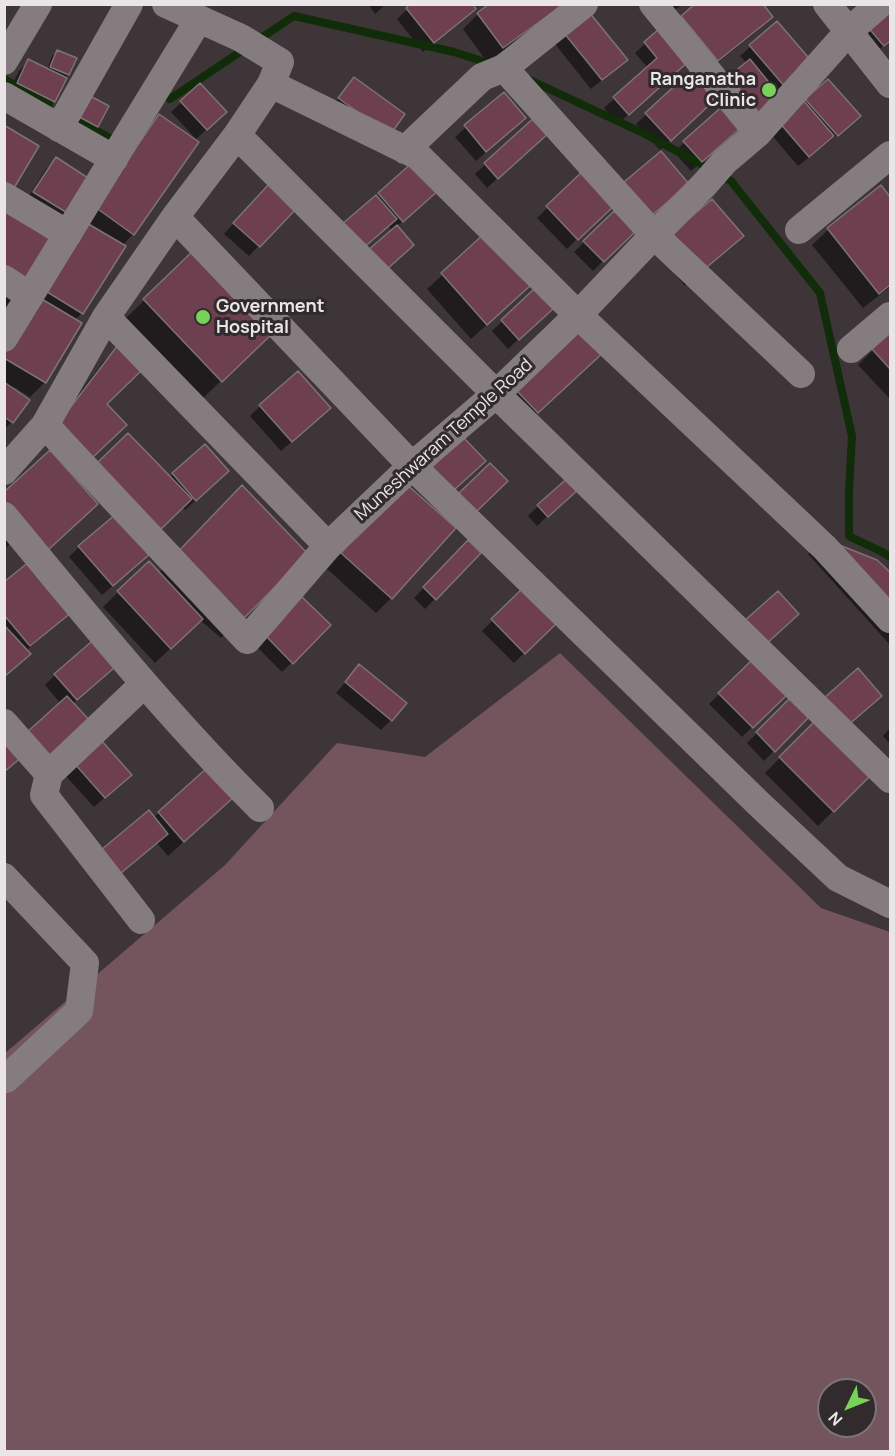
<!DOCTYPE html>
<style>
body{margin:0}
#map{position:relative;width:895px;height:1456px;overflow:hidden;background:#3d3537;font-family:Manrope,sans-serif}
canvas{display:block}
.frame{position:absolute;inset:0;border:6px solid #eae5e7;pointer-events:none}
.north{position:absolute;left:817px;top:1378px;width:60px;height:60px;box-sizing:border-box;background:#322b2d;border:2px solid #7c7577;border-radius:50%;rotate:227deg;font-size:16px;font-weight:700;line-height:24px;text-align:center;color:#eae5e7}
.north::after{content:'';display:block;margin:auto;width:21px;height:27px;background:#78d259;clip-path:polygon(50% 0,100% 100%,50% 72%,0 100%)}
</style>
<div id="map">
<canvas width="895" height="1456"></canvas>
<div class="frame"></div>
<div class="north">N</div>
</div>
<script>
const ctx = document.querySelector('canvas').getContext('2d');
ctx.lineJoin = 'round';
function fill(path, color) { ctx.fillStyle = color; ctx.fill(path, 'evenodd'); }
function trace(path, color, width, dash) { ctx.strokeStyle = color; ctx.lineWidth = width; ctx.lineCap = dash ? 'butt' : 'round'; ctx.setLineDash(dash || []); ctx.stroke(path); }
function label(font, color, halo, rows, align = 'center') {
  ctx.font = font + ' Manrope,sans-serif'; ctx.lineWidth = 6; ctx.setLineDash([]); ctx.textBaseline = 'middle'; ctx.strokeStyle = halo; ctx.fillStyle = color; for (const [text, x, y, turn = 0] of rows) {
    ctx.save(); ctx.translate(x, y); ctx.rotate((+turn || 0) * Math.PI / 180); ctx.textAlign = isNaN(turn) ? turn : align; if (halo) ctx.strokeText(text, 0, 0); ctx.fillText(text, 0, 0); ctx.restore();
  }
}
const green = new Path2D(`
 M 560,653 L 821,908 L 890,932 L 890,1451 L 5,1451 L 4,1054 L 225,865 L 337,743 L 425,757 ZM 829,1390 L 865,1390 L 865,1426 L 829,1426 Z`);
const shadow = new Path2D(`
 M 368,4 L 386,4 L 375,14 Z
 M 413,4 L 479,4 L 423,52 L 397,19 Z
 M 649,4 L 683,4 L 660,21 Z
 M 698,4 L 771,17 L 756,32 L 700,77 L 708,105 L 660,150 L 636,124 L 696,68 L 689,59 L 618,124 L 604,108 L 648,68 L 635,53 L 660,30 L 681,54 Z
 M 890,6 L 890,40 L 873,55 L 857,36 Z
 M 478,14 L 543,22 L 487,62 L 463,29 Z
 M 777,23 L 812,63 L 777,95 L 740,56 Z
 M 565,34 L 626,60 L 591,89 L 555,44 Z
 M 57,52 L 68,74 L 53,101 L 43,111 L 8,93 L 19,71 L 29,61 L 47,70 L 52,56 Z
 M 354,79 L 402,114 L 329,109 Z
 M 827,81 L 849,126 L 798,166 L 770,133 Z
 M 200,85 L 215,122 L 196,139 L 171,112 Z
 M 504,94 L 514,128 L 476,161 L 455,137 Z
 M 71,103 L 97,126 L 87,136 L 61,122 Z
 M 725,106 L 732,135 L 691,171 L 674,152 Z
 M 160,116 L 133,234 L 122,246 L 82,313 L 75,320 L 45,382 L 30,397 L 14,387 L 12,389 L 12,422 L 4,429 L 4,337 L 144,131 Z
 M 537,117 L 539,141 L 487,188 L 475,174 Z
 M 56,159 L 67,213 L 57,223 L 25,202 L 46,169 Z
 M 414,163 L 428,199 L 396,227 L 392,231 L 388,225 L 343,226 Z
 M 584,173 L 677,194 L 634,230 L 613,204 L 567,249 L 537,218 Z
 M 880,187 L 890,200 L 890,287 L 863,308 L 812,245 L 828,230 Z
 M 260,195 L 294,208 L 249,256 L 224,234 Z
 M 4,211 L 12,302 L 10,301 L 4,309 Z
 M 614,213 L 632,232 L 593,271 L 574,252 Z
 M 485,236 L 514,300 L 471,339 L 427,289 Z
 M 742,236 L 685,286 L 656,251 Z
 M 195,251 L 252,351 L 201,400 L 124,320 Z
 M 535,290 L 542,318 L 508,349 L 492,331 Z
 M 583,329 L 588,365 L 522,427 L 502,406 Z
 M 890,333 L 890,397 L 889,398 L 858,365 Z
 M 118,347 L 105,404 L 46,437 L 103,362 Z
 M 260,406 L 319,418 L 281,451 L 250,416 Z
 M 205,446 L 217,481 L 185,510 L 182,507 L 142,546 L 138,564 L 102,595 L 69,557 L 79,547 L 169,478 Z
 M 4,494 L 31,564 L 70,612 L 26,651 L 29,654 L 4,677 L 4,584 L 30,563 L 11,543 L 4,549 Z
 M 568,497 L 537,526 L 528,516 L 538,506 Z
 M 389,499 L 391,598 L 376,613 L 327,569 Z
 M 222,507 L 306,554 L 221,638 L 200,620 L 155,663 L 103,607 L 118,592 L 158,574 Z
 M 822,540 L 876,561 L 890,574 L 890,645 L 808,554 Z
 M 468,542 L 479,553 L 425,609 L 414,598 Z
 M 525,588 L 557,621 L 514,663 L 482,631 Z
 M 301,598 L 329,625 L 282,672 L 255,645 Z
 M 752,662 L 785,695 L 742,737 L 709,704 Z
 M 359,666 L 391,720 L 381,730 L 336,693 Z
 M 109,672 L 72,704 L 61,704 L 45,685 L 55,675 Z
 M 791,699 L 808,716 L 764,761 L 747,743 Z
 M 813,724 L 867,777 L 818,826 L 765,773 Z
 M 890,728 L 890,744 L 883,736 Z
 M 75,765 L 120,784 L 94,807 L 65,775 Z
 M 208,770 L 217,812 L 168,856 L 157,843 L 153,818 Z`);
const stream = new Path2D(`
 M 258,40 L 294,16 L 454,52 L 491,64
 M 4,79 L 49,104
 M 530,80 L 645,134 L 710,169
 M 170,99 L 246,48
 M 84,124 L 110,138
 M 720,175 L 731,181 L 820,293 L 852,436 L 849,491 L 849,536 L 882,552 L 890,557`);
const building = new Path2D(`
 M 410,4 L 473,4 L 476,9 L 434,43 L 406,8 Z
 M 489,4 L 559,4 L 560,7 L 503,48 L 477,13 Z
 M 695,4 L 763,4 L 773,17 L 718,61 L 681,16 Z
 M 890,4 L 890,41 L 884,46 L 866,25 Z
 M 589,12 L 628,60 L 602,80 L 564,33 Z
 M 777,21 L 814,64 L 786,88 L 749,45 Z
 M 660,28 L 689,61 L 629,115 L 613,97 L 657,58 L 644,42 Z
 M 57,50 L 77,58 L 69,75 L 50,67 Z
 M 28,59 L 67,78 L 55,102 L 17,83 Z
 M 750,59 L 780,96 L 759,113 L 729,76 Z
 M 694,68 L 720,95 L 671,141 L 645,113 Z
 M 354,77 L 405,114 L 390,135 L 338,98 Z
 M 828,79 L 861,116 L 838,136 L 805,99 Z
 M 200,83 L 227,112 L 207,130 L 180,101 Z
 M 81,91 L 109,106 L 98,127 L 70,112 Z
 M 504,92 L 526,118 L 486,152 L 464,125 Z
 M 803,100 L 834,136 L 809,157 L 779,122 Z
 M 725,104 L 744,125 L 702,162 L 683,141 Z
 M 159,114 L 199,142 L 134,235 L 95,207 Z
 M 537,115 L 551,131 L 498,179 L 484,163 Z
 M 4,125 L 39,146 L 14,188 L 4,182 Z
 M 661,151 L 689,184 L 645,221 L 618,187 Z
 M 56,157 L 91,180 L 69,214 L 33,192 Z
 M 414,161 L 440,189 L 403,222 L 378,193 Z
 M 584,170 L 615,205 L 578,240 L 546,206 Z
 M 270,183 L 297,208 L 260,247 L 233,223 Z
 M 881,185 L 890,197 L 890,285 L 879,294 L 827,228 Z
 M 376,195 L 397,219 L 362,249 L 341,225 Z
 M 712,199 L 744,236 L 701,272 L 670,235 Z
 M 4,209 L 57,244 L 28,288 L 4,272 Z
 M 614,211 L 635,232 L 604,262 L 583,241 Z
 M 85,222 L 126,246 L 83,314 L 44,290 Z
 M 397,225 L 414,245 L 385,271 L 367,251 Z
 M 485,233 L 531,285 L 487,325 L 441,273 Z
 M 195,249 L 274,332 L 222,382 L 143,299 Z
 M 535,288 L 554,308 L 519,340 L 501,320 Z
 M 35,295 L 82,323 L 46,383 L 4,358 L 4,345 Z
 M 583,327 L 606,350 L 538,413 L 516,390 Z
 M 890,331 L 890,369 L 872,349 Z
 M 118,345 L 142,370 L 107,404 L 127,425 L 92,458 L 60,421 Z
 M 298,371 L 331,408 L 292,442 L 259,405 Z
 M 4,382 L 30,400 L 13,423 L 4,417 Z
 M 128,433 L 192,499 L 159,531 L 96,464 Z
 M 463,437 L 486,461 L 454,490 L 432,467 Z
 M 205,444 L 229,471 L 196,501 L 172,473 Z
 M 50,450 L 98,504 L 47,551 L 4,504 L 4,492 Z
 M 490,463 L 508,481 L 476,512 L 458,494 Z
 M 570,476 L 580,488 L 548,517 L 537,505 Z
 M 404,482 L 456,528 L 392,599 L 341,553 Z
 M 242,485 L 308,554 L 242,620 L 172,558 Z
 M 116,514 L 150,554 L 113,586 L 78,546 Z
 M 822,538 L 877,560 L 890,572 L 890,614 Z
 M 468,540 L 481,553 L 436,600 L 423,587 Z
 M 30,561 L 72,612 L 30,646 L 4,615 L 4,582 Z
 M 149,561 L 203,619 L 171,649 L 117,591 Z
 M 525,586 L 559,621 L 525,654 L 491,619 Z
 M 778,591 L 799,614 L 764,646 L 743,622 Z
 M 301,596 L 331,625 L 293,664 L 264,634 Z
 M 4,625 L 31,654 L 4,677 Z
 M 98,636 L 121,662 L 77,700 L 54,674 Z
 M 752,660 L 787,695 L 753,728 L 718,693 Z
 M 359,664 L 407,703 L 392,721 L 345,682 Z
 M 858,668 L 882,696 L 847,726 L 824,698 Z
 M 67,696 L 92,723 L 49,761 L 25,734 Z
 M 791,697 L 810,716 L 775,752 L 756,732 Z
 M 814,722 L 869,777 L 834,812 L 779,757 Z
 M 4,734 L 23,756 L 4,772 Z
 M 101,740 L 132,775 L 105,798 L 74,763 Z
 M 208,767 L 234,797 L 184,842 L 158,812 Z
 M 149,810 L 168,834 L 121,873 L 101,850 Z`);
const minor = new Path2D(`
 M 653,4 L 758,133
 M 827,4 L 890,84
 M 4,61 L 38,4
 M 504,68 L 654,235 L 801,374
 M 271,84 L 418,156 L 578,315 L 825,548 L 890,619
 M 4,96 L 114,159
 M 59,128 L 129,4
 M 237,135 L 496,394 L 890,779
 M 405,150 L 482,77 L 504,68 L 584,4
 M 4,196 L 68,234
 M 175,217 L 412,466 L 759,804 L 838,878 L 890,904
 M 799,230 L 890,155
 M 4,279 L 30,296
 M 106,317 L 328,546
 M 4,338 L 199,19
 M 851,349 L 890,316
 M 45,425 L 247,640 L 328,546 L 412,466 L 496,394 L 578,315 L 654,235 L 704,185 L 725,161 L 758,133 L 849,31 L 880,4
 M 4,471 L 45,425 L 106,317 L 175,217 L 237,135 L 271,84 L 280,62 L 241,38 L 166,4
 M 4,516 C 87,616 168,717 260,808
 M 4,723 L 49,774 L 44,795 L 141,920
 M 49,774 L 144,684
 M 4,877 L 85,963 L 79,1011 L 6,1079`);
const markers = [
 [769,90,8,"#78d259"],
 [203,317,8,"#78d259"]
];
const poiNames = [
 ["Ranganatha",756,80],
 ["Clinic",756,101],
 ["Government",216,307,"left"],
 ["Hospital",216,328,"left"]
];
const streetNames = [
 ["Muneshwaram Temple Road",444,440,-42]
];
fill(green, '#74545d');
fill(shadow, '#0007');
trace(stream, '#112c08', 8);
fill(building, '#6e3f4e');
trace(building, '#7c7376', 1.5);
trace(minor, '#857c7f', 28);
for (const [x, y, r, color] of markers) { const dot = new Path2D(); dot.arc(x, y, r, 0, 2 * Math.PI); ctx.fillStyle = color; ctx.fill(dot); trace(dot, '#322b2d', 2); }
label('bold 18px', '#eae5e7', '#322b2d', poiNames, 'right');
label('18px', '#eae5e7', '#322b2d', streetNames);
</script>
